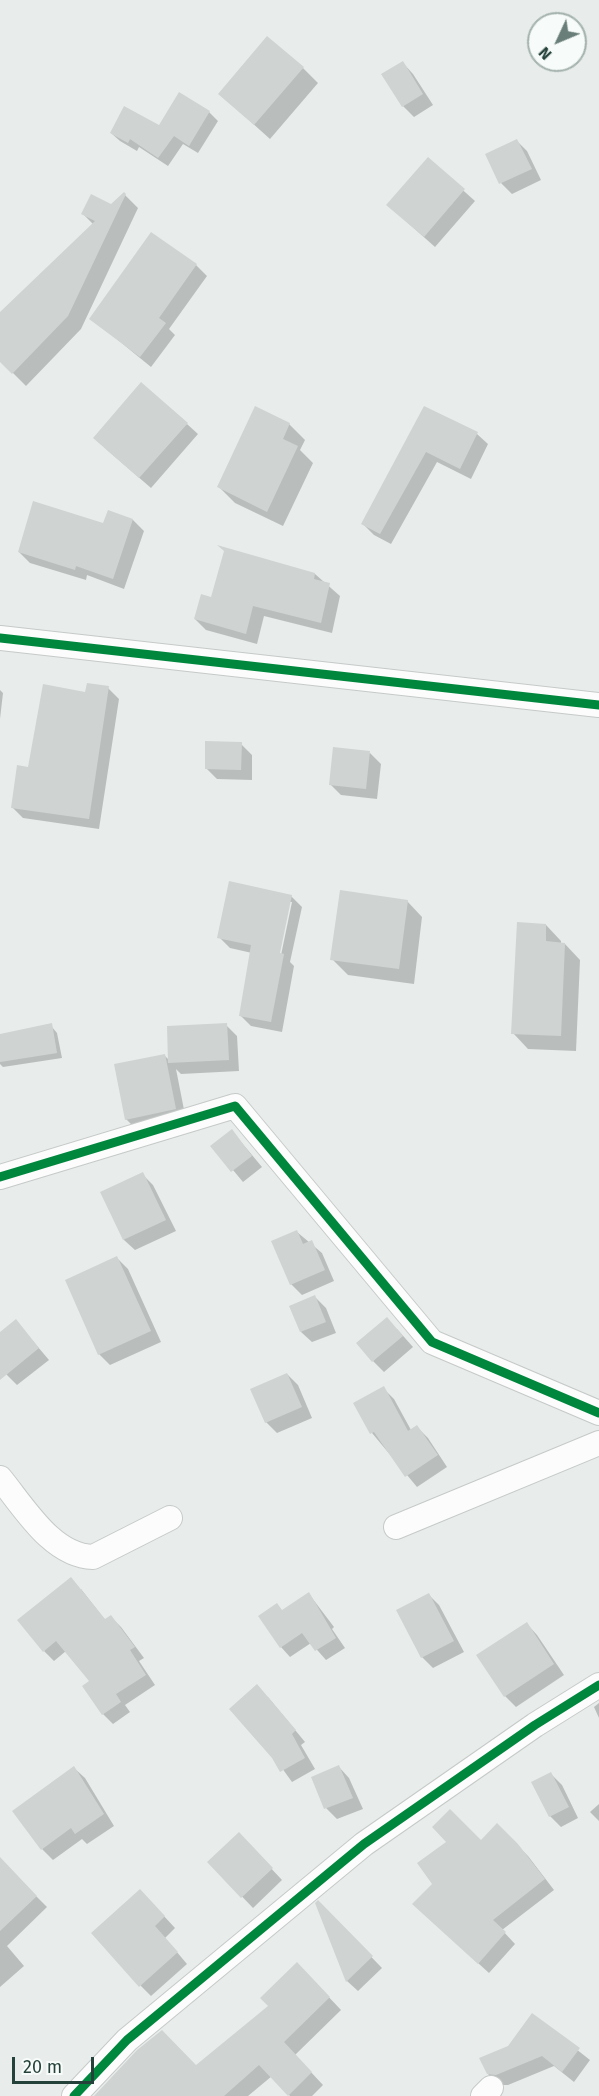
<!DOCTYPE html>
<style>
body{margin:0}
#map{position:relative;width:599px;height:2096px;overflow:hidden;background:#e8edeb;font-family:"Fira Sans",sans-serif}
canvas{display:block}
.north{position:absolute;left:527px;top:12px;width:60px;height:60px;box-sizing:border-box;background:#f7fbf9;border:2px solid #a3b1ad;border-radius:50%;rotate:226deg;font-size:16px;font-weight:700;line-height:24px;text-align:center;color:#24423a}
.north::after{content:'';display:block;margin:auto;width:21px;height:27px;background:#697e78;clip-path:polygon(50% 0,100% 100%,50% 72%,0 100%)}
.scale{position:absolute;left:12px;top:2057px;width:82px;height:27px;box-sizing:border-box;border:3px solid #24423a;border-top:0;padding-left:8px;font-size:18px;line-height:21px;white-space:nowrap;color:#24423a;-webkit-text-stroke:4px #f7fbf9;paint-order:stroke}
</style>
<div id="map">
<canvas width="599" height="2096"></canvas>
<div class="north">N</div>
<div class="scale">20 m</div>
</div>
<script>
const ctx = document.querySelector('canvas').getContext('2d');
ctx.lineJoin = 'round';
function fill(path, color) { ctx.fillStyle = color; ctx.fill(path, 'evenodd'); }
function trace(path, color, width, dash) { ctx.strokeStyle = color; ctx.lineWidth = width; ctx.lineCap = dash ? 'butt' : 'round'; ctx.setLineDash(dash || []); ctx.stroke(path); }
const shadow = new Path2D(`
 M 403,63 L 413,74 L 433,105 L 414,117 L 403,106 Z
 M 303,68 L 318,83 L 270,139 L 220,94 Z
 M 180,94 L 209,112 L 218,121 L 198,153 L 183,144 L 168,166 L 139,147 L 137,151 L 120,141 L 111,133 L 160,127 Z
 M 517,141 L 527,151 L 541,180 L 512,194 L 501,183 L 487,155 Z
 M 428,159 L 475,201 L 435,247 L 399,215 Z
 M 124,194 L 138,208 L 81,329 L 26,386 L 0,360 L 0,314 L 93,224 L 83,214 L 112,206 Z
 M 196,265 L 207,276 L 169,329 L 175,335 L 151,367 L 91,318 Z
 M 424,408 L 477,434 L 488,444 L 471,479 L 437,462 L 391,544 L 374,535 L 363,524 Z
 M 187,424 L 198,434 L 151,488 L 106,449 Z
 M 289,424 L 305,440 L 300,450 L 313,463 L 283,526 L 235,503 L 219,487 Z
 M 109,512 L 133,520 L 144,531 L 124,589 L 87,575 L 86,580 L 30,563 L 19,552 L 104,524 Z
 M 315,574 L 340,596 L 332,633 L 264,616 L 257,644 L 206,630 L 195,619 L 213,599 Z
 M 108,688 L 119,699 L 99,829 L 23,818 L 12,807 L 29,768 L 87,694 Z
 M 0,690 L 3,693 L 0,719 Z
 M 241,744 L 252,755 L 252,780 L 217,779 L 206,768 Z
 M 370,753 L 381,764 L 377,799 L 341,795 L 330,784 Z
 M 291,896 L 302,907 L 290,962 L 294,966 L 282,1032 L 251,1026 L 240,1015 L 252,953 L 230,948 L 219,937 ZM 289,902 L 292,902 L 280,960 L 277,960 Z
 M 407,901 L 422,917 L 414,984 L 348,975 L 332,959 Z
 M 546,925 L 561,941 L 561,944 L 565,944 L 580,960 L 576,1051 L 528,1049 L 513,1033 Z
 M 226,1025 L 237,1036 L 239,1071 L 181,1074 L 176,1069 L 186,1120 L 137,1130 L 126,1119 L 165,1056 L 170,1061 Z
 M 52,1027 L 57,1033 L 62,1058 L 3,1067 L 0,1064 L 0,1036 Z
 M 232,1131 L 262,1167 L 243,1182 L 213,1146 Z
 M 142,1174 L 153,1185 L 176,1231 L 135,1250 L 124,1240 L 102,1193 Z
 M 297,1232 L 322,1253 L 334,1281 L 302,1295 L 291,1284 Z
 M 117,1258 L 128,1269 L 161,1342 L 110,1365 L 99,1354 Z
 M 315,1297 L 326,1308 L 336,1333 L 312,1342 L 301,1332 Z
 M 16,1321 L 49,1360 L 17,1385 L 6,1374 L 0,1375 L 0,1334 Z
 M 397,1329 L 413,1347 L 384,1372 L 373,1361 Z
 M 287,1374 L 298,1385 L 312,1418 L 277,1433 L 266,1422 Z
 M 383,1388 L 394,1399 L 411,1430 L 417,1427 L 428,1438 L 447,1467 L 417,1487 L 372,1433 Z
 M 81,1589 L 106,1621 L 111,1617 L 121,1627 L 144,1658 L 139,1661 L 155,1685 L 125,1705 L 130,1712 L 113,1724 L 103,1714 L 91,1681 L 66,1651 L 54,1661 L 44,1651 Z
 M 309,1594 L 334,1627 L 332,1629 L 345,1648 L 326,1660 L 311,1643 L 290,1657 L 281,1647 L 283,1611 Z
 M 428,1594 L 439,1605 L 464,1652 L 433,1668 L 422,1657 Z
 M 527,1624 L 537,1635 L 564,1675 L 516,1707 L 505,1696 Z
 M 268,1697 L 305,1742 L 301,1745 L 315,1769 L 292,1782 L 274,1757 Z
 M 599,1703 L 599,1718 L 594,1707 Z
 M 339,1767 L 349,1778 L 363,1809 L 337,1819 L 326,1808 Z
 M 74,1768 L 85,1778 L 114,1826 L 87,1844 L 82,1839 L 53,1860 L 42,1849 Z
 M 551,1774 L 562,1785 L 578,1818 L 561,1827 L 550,1816 Z
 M 599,1804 L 599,1821 L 590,1812 Z
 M 497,1825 L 528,1856 L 554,1890 L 502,1930 L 515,1944 L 489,1973 L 424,1914 L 481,1842 Z
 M 239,1834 L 282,1880 L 253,1908 L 209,1862 Z
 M 7,1867 L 47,1907 L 7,1946 L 24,1966 L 0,1987 L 0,1873 Z
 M 151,1902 L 175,1928 L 165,1938 L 187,1964 L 151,1996 L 140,1985 Z
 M 318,1902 L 382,1968 L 358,1991 L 347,1981 Z
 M 309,1976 L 341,2010 L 295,2055 L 323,2085 L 312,2096 L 290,2096 L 272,2076 L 248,2096 L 98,2096 L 196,2067 Z
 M 533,2015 L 590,2060 L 574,2082 L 554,2066 L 508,2085 L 499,2085 L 488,2074 Z`);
const building = new Path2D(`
 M 267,36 L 304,67 L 254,125 L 218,94 Z
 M 403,61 L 423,94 L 402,107 L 381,74 Z
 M 179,92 L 210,111 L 189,146 L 174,136 L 158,158 L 130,139 L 128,143 L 110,133 L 124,106 L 159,125 Z
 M 517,139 L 532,169 L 499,184 L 485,154 Z
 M 428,157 L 465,189 L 424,237 L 386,205 Z
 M 124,192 L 126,194 L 68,316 L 12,374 L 0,362 L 0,312 L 95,221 L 81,214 L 91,194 L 111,204 Z
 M 151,232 L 197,264 L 159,318 L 166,323 L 140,357 L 89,319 Z
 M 141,382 L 188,423 L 139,478 L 93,438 Z
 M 255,406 L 290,423 L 283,439 L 298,446 L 267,512 L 217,487 Z
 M 424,406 L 478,432 L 460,469 L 426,452 L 380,534 L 361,524 Z
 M 33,501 L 103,523 L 108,510 L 133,519 L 113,579 L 76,566 L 75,570 L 18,552 Z
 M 217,545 L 315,573 L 314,579 L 330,583 L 321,623 L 253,606 L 246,634 L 194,619 L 201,594 L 211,597 L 224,551 Z
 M 87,683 L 109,686 L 89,819 L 11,808 L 17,765 L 28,767 L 43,684 L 85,692 Z
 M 205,741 L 242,742 L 241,770 L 205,769 Z
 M 333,747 L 370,751 L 366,789 L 329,785 Z
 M 229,881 L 292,895 L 280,953 L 284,954 L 271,1022 L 239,1016 L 251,945 L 217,938 Z
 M 340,890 L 408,900 L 399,969 L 330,960 Z
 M 517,922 L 546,924 L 546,941 L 565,943 L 561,1036 L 511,1034 Z
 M 52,1023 L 57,1053 L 0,1062 L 0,1034 Z
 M 227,1023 L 229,1060 L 168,1063 L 167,1026 Z
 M 165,1054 L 176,1109 L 125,1120 L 114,1064 Z
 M 232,1129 L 252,1156 L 231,1172 L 210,1146 Z
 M 143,1172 L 166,1220 L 123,1240 L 100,1192 Z
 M 297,1230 L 303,1244 L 312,1240 L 325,1270 L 290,1285 L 271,1241 Z
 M 117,1256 L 151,1331 L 98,1355 L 65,1280 Z
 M 315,1295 L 326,1322 L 300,1332 L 289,1306 Z
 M 387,1317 L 403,1336 L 372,1362 L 356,1343 Z
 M 16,1319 L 39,1348 L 0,1380 L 0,1332 Z
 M 287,1373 L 302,1407 L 265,1423 L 250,1389 Z
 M 384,1386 L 408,1431 L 417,1425 L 438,1455 L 405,1477 L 374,1432 L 370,1434 L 353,1403 Z
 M 71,1577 L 105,1619 L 111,1615 L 135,1647 L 130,1650 L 146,1675 L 116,1694 L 121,1702 L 102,1715 L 82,1686 L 89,1681 L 56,1641 L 43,1652 L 17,1620 Z
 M 309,1592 L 336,1638 L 315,1651 L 302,1633 L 280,1648 L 258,1616 L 277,1603 L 282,1610 Z
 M 429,1593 L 454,1641 L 421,1658 L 396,1610 Z
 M 527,1622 L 554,1664 L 504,1697 L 476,1655 Z
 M 257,1684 L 296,1730 L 292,1734 L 305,1758 L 280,1772 L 272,1758 L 229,1709 Z
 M 339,1765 L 353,1798 L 324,1809 L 311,1777 Z
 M 74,1766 L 104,1814 L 75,1834 L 71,1828 L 41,1850 L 12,1811 Z
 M 551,1772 L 569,1807 L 549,1817 L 531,1782 Z
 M 450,1809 L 481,1840 L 497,1823 L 518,1844 L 545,1879 L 493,1920 L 506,1932 L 478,1964 L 412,1904 L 432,1884 L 417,1863 L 446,1842 L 432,1827 Z
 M 239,1832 L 273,1868 L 241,1898 L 207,1862 Z
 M 0,1857 L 37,1896 L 0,1931 Z
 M 140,1889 L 165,1916 L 155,1926 L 178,1952 L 139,1987 L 91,1933 Z
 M 318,1900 L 373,1956 L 346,1982 L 315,1903 Z
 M 297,1962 L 330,1997 L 284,2042 L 312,2072 L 288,2096 L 259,2065 L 224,2096 L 94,2096 L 137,2050 L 162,2030 L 196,2065 L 268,2006 L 260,1998 Z
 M 532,2013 L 580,2048 L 562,2072 L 542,2056 L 496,2075 L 487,2074 L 479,2058 L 508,2046 Z`);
const minor = new Path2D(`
 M 0,638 L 599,705
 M 0,1177 L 235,1106 L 432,1342 L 599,1413
 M 0,1478 C 24,1507 52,1556 93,1557 L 170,1518
 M 396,1527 L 599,1443
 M 74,2096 L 127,2040 L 364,1844 L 535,1725 L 599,1685
 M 483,2096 L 491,2088`);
const cycleway = new Path2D(`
 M 0,638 L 599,705
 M 0,1177 L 235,1106 L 432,1342 L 599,1413
 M 74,2096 L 127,2040 L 364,1844 L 535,1725 L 599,1685`);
fill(shadow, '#0003');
fill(building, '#cfd4d2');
trace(minor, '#c5cac8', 26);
trace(minor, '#fcfcfc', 24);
trace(cycleway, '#00873e', 9);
</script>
